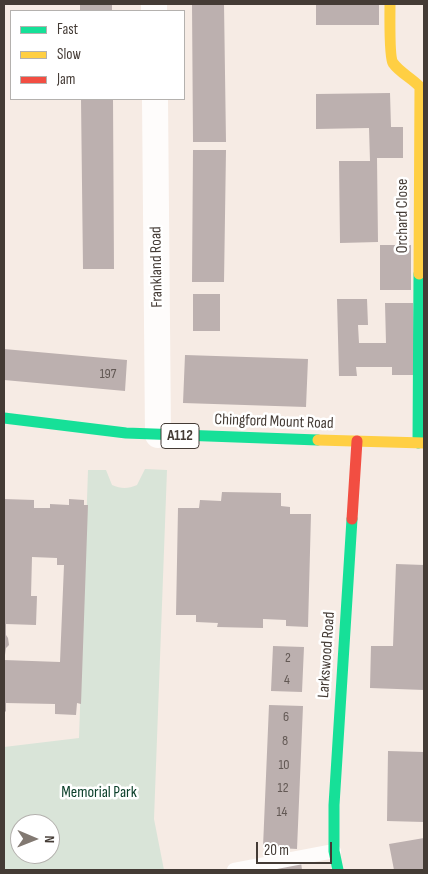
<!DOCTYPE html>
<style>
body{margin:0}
#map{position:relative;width:428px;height:874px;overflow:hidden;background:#f6ebe4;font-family:"Sofia Sans Condensed",sans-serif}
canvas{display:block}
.frame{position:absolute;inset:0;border:5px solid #443b35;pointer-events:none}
.legend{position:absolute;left:10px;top:10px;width:175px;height:90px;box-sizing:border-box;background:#fff;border:1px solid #b4b1ae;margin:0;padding:6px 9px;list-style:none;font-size:15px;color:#443b35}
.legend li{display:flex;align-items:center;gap:10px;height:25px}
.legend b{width:25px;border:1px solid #b4b1ae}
.north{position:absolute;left:10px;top:814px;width:50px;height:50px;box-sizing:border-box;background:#fff;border:1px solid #b4b1ae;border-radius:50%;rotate:91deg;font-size:14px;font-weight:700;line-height:20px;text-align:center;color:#443b35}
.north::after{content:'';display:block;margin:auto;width:18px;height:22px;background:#827972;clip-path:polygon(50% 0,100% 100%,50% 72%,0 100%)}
.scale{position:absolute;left:256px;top:842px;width:76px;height:22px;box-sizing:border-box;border:2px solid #443b35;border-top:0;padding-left:6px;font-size:15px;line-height:18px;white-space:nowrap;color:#443b35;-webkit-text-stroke:4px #fff;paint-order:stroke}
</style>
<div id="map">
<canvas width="428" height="874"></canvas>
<div class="frame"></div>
<ul class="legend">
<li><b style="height:6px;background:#16e098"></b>Fast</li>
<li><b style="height:6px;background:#ffcf43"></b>Slow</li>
<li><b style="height:6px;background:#f24e42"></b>Jam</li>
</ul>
<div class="north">N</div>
<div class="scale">20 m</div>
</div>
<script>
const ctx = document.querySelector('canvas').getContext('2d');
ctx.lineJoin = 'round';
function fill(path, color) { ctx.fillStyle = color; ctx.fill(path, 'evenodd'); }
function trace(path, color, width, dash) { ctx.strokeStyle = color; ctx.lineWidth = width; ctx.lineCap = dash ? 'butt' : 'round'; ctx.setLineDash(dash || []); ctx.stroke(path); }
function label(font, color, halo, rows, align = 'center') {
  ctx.font = font + ' "Sofia Sans Condensed",sans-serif'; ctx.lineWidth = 5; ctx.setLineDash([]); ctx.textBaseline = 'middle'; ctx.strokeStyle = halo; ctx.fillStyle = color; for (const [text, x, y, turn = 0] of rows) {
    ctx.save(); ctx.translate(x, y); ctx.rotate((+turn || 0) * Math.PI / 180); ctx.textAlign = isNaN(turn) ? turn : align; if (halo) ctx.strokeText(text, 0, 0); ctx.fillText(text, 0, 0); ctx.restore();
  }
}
const green = new Path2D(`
 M 145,469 L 167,470 L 154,819 L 164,870 L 4,870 L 4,747 L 79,738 L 88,470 L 106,470 L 112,485 C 121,489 128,489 137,485 ZM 20,824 L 50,824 L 50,854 L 20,854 Z`);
const building = new Path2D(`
 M 80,4 L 112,4 L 112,11 L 80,11 Z
 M 192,4 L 224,4 L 226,142 L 193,142 Z
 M 316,4 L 379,4 L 379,25 L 316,25 Z
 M 390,93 L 391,127 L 403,127 L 403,158 L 377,158 L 378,242 L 340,243 L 339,161 L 370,161 L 369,128 L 316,129 L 316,94 Z
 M 81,99 L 113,99 L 114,269 L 83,269 Z
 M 193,150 L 226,150 L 224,282 L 192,282 Z
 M 380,245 L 411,245 L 411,290 L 380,290 Z
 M 193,294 L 220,294 L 220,331 L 193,331 Z
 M 337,299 L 367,299 L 368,325 L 358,325 L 359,343 L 386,343 L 385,303 L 413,303 L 415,375 L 392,375 L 392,367 L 356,367 L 357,376 L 339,376 Z
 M 4,349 L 127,360 L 125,391 L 4,380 Z
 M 185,355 L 308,359 L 306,407 L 183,403 Z
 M 222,492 L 281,493 L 281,506 L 290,507 L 290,514 L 311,514 L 308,627 L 286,626 L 286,620 L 263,619 L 263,628 L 217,627 L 218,623 L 196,622 L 196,615 L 176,615 L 178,508 L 199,508 L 200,500 L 221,501 Z
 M 4,499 L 34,500 L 34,508 L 50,508 L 50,504 L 69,505 L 69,499 L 84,500 L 84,505 L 88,505 L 81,704 L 77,703 L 76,715 L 55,714 L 55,704 L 6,703 L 6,711 L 4,713 L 4,660 L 60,662 L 64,565 L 57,565 L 57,558 L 32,557 L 31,596 L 37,596 L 36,625 L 6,624 L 6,635 L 8,638 L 9,645 L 6,648 L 5,655 L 4,655 Z
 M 396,564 L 424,565 L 424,690 L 370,688 L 371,646 L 393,646 Z
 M 273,646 L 304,647 L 302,692 L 271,691 Z
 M 269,705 L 303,706 L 297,849 L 263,847 Z
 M 388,751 L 424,752 L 424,822 L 387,821 Z
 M 424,838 L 424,870 L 394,870 L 389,844 Z
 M 301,862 L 302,870 L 271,870 L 270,868 Z`);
const lane = new Path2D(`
 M 234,870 L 334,851`);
const street = new Path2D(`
 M 154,4 L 154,11
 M 155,99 L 158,435`);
const fast = new Path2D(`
 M 4,418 L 126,433 L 318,440
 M 418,443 L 419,274
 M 338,870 L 334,851 L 334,805 L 352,519`);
const slow = new Path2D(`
 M 390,4 C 390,14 389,57 393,63 C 400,73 412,78 420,87 L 419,274
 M 318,440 L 424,443`);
const jam = new Path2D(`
 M 352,519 L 357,441`);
const numberNames = [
 ["197",108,374],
 ["2",288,658],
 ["4",287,680],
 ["6",286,717],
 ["8",285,741],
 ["10",284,765],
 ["12",283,788],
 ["14",282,812]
];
const shields = [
 [180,436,38]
];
const shieldNames = [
 ["A112",180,436]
];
const streetNames = [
 ["Orchard Close",403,216,-90],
 ["Frankland Road",157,267,-91],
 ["Chingford Mount Road",274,422,2],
 ["Larkswood Road",327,655,-86]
];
const parkNames = [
 ["Memorial Park",99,793]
];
fill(green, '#d9e4d8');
fill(building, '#bcb0af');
trace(lane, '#fefcfb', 14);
trace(street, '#fefcfb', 26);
trace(fast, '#16e098', 11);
trace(slow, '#ffcf43', 11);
trace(jam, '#f24e42', 11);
label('14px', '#625854', null, numberNames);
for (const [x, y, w] of shields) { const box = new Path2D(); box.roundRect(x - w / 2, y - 12.5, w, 25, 4); ctx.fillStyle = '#fff'; ctx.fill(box); trace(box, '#443b35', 1); }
label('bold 15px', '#443b35', null, shieldNames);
label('16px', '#443b35', '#fff', streetNames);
label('16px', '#0c402b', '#fff', parkNames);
</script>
